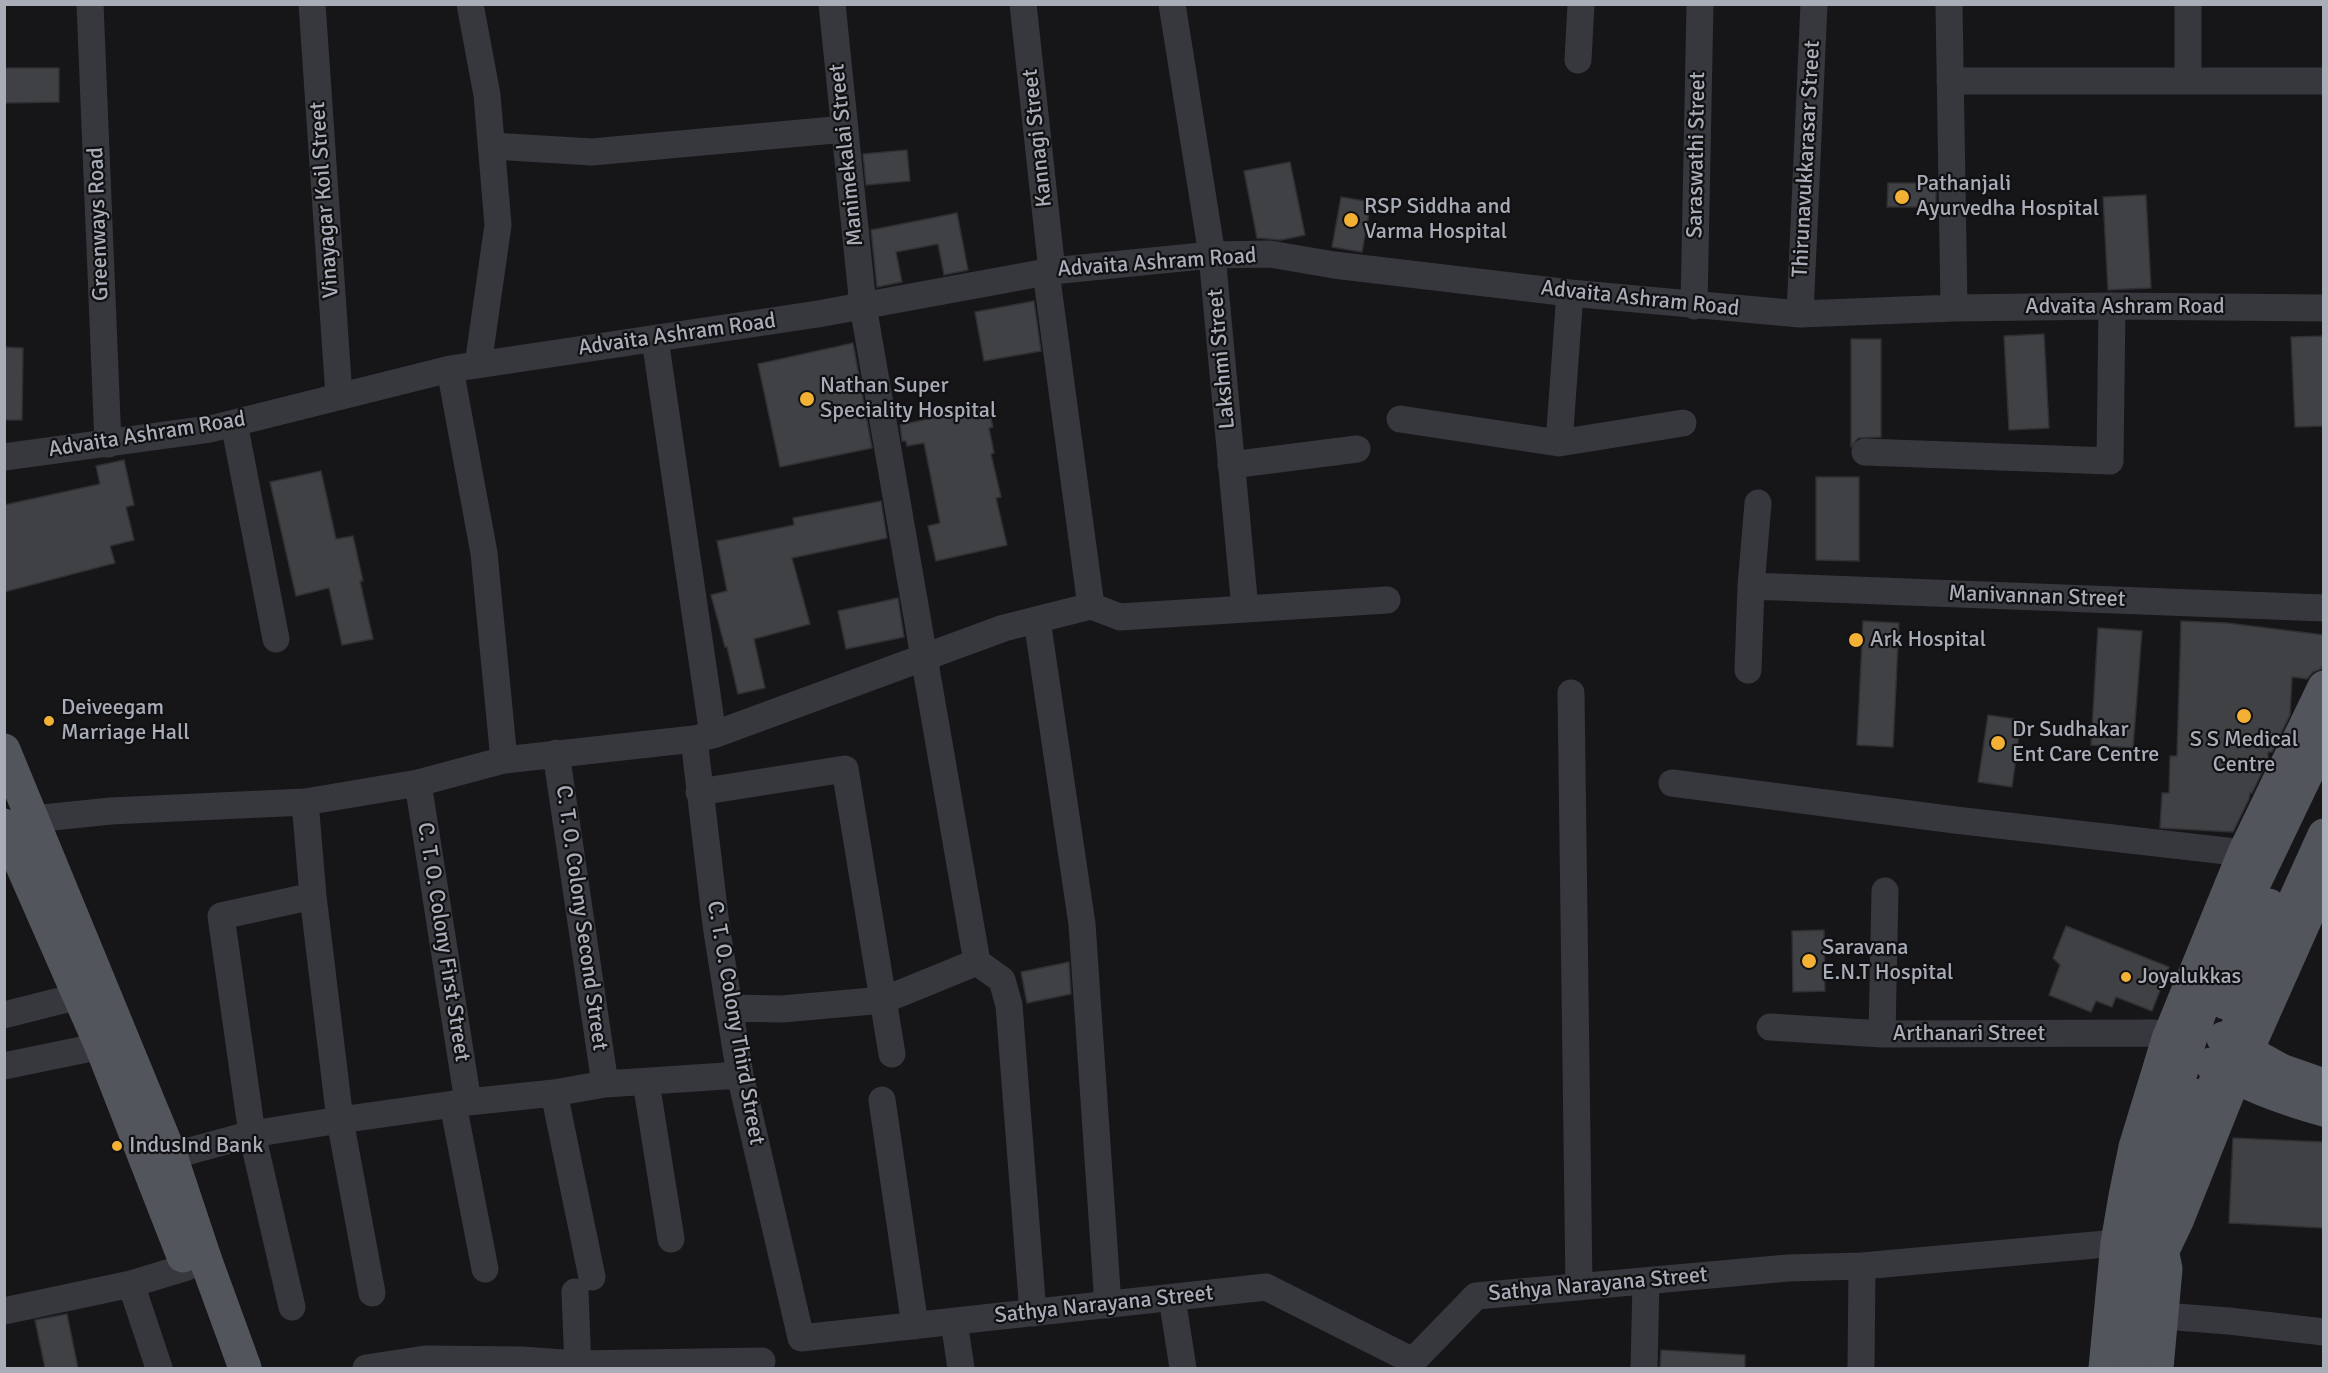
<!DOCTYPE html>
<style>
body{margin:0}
#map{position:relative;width:2328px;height:1373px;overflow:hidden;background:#161618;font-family:Signika,sans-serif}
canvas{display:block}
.frame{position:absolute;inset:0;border:6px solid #a8adb8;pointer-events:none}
</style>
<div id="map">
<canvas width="2328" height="1373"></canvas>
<div class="frame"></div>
</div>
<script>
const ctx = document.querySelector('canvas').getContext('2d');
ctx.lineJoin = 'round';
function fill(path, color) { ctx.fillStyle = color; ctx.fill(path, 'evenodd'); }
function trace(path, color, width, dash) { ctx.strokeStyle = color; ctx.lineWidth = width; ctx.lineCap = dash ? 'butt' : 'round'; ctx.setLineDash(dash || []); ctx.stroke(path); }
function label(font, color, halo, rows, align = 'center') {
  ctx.font = font + ' Signika,sans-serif'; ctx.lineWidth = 4.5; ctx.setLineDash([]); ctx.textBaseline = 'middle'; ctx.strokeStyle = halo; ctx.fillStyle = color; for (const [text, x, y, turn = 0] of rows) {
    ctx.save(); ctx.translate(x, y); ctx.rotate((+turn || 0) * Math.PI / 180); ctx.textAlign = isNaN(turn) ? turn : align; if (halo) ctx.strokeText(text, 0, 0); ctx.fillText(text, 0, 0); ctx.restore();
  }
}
const building = new Path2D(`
 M 4,68 L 59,68 L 59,102 L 4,103 Z
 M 907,150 L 910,181 L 866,185 L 863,154 Z
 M 1290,162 L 1305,235 L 1281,240 L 1257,238 L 1244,171 Z
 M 1888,183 L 1936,183 L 1936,207 L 1887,207 Z
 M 2146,195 L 2151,288 L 2108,290 L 2103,197 Z
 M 1341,197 L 1371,202 L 1362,252 L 1332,247 Z
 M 957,213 L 968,270 L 944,275 L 938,244 L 896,252 L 902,282 L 877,287 L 871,230 Z
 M 1034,301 L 1041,351 L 984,361 L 975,312 Z
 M 2044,334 L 2049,428 L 2009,430 L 2004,336 Z
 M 2324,336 L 2324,426 L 2295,427 L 2291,337 Z
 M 1851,339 L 1881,339 L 1881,437 L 1858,438 L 1851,447 Z
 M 853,343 L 872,448 L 780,467 L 758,364 Z
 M 4,347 L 23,348 L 22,420 L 4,420 Z
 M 988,406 L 993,427 L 989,428 L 994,453 L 991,454 L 1001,497 L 996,498 L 1007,545 L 936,561 L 928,526 L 940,523 L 924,443 L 907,446 L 906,441 L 902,441 L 900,425 Z
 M 124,460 L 134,505 L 126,507 L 134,540 L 110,546 L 115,563 L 4,592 L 4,505 L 100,484 L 96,466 Z
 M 321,471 L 336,539 L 353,536 L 363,581 L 360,581 L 373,639 L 342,645 L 329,588 L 296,596 L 270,482 Z
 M 1816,477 L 1859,477 L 1859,561 L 1816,560 Z
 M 881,501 L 887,538 L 792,558 L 810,624 L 754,639 L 765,688 L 738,694 L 727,647 L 725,647 L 711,595 L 727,591 L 717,541 L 794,525 L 793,518 Z
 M 898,598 L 904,637 L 846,649 L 838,611 Z
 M 1863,621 L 1899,623 L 1893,747 L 1857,745 Z
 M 2181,621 L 2227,623 L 2324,635 L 2324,662 L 2321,669 L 2313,672 L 2307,679 L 2292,677 L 2290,715 L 2272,752 L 2268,752 L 2268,760 L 2252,793 L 2250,793 L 2249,799 L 2233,832 L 2160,828 L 2162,793 L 2169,793 L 2170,756 L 2177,756 Z
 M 2098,628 L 2142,631 L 2133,748 L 2091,745 Z
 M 1988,715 L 2021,720 L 2012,787 L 1978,782 Z
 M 2066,926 L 2169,967 L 2152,1011 L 2116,997 L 2112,1007 L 2096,1001 L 2091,1012 L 2049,995 L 2060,965 L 2053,958 Z
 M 1824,930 L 1825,991 L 1793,992 L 1792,931 Z
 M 1069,962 L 1071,994 L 1027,1003 L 1021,972 Z
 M 2233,1138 L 2324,1142 L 2324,1228 L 2229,1223 Z
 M 67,1314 L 78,1368 L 45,1368 L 35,1320 Z
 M 1661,1350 L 1745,1355 L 1745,1368 L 1660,1368 Z`);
const minor = new Path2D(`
 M 90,4 L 108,444
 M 312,4 L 339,396
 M 470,4 L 487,95 L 498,225 L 478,365
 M 832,4 L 863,306 L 977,962
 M 1023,4 L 1052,271
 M 1172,4 L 1212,255 L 1245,609
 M 1949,4 L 1954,308
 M 1578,60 L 1581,4
 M 2188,80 L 2188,4
 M 1950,81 L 2324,81
 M 492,146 L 592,152 L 845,129
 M 1046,272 L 1091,606
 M 1694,306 L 1700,4
 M 1800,314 L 1814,4
 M 655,339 L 713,735
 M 450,369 L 484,553 L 504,760
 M 1400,419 L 1559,443 L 1683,423
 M 234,423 L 276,639
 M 1559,443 L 1570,293
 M 1865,452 L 2110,461 L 2112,306
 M 4,457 L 210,429 L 450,369 L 818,314 L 1052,271 L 1212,255 L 1270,254 L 1334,265 L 1570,293 L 1800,314 L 1954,308 L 2112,306 L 2324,308
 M 1231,465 L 1357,449
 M 1751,586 L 2324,608
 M 1037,620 L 1082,924 L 1108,1305
 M 1748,670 L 1751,586 L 1758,503
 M 1571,693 L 1579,1287
 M 694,739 L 716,925 L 740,1075 L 801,1338 L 1266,1287 L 1413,1361 L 1476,1296 L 1788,1268 L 1862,1266 L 2117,1243
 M 556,753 L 605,1084
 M 418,783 L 468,1102
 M 1672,783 L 1955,820 L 2244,853
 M 699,792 L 845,769 L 892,1054
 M 305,802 L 313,896 L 340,1120 L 372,1293
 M 33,819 L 111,811 L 305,802 L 418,783 L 504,760 L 694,739 L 713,735 L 1004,628 L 1091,606 L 1120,617 L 1387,600
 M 730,1008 L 782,1009 L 884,1000 L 977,962 L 1002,980 L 1009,1005 L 1033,1313
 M 4,1015 L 79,996
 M 1770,1027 L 1882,1034 L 2154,1033 L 2168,1039
 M 1882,1034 L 1885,891
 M 4,1066 L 101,1046
 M 646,1082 L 671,1239
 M 554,1093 L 592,1277
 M 882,1100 L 915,1326
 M 453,1104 L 485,1269
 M 171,1156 L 252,1134 L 340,1120 L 468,1102 L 554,1093 L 605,1084 L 740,1075
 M 131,1284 L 159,1368
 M 575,1292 L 578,1368
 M 1172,1298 L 1183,1368
 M 292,1307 L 252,1134 L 221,916 L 313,896
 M 4,1311 L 131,1284 L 187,1267
 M 2163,1316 L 2229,1321 L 2324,1332
 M 954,1322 L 961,1368
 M 366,1368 L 425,1359 L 522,1360
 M 521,1368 L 522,1360 L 577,1364 L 762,1361
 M 1644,1368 L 1646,1281
 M 1861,1368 L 1862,1266`);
const major = new Path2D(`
 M 4,750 L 171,1156 L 206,1261 L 245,1368
 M 4,825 L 101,1046 L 183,1256
 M 2223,1038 L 2281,1070 L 2324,1085
 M 2211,1064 C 2246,1085 2284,1099 2324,1110
 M 2200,1122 L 2230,1043 L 2324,835
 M 2160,1219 L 2162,1205 L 2194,1095
 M 2105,1368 L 2117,1243 L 2125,1196 L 2135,1147 L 2168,1039 L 2244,853 L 2324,687
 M 2157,1368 L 2166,1269 L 2160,1239`);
const majorBridge = new Path2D(`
 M 2225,1003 L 2269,905
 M 2151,1276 L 2177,1221 L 2229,1091 L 2324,878
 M 2130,1368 L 2140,1258 L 2148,1206 L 2157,1162 L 2190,1040 L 2223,949 L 2324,738`);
const markers = [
 [1902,197,8,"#f2b134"],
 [1351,220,8,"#f2b134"],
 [807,399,8,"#f2b134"],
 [1856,640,8,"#f2b134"],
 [2244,716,8,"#f2b134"],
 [49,721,6,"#f2b134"],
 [1998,743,8,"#f2b134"],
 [1809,961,8,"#f2b134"],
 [2126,977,6,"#f2b134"],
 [117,1146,6,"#f2b134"]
];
const streetNames = [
 ["Kannagi Street",1038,138,-96],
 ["Manimekalai Street",847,155,-96],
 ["Saraswathi Street",1697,155,-89],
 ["Thirunavukkarasar Street",1807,159,-87],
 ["Vinayagar Koil Street",325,200,-94],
 ["Greenways Road",99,224,-92],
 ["Advaita Ashram Road",1157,263,-4],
 ["Advaita Ashram Road",1640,299,6],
 ["Advaita Ashram Road",2125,307],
 ["Advaita Ashram Road",677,335,-8],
 ["Lakshmi Street",1222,359,-95],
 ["Advaita Ashram Road",147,435,-9],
 ["Manivannan Street",2037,597,2],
 ["C. T. O. Colony Second Street",581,918,82],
 ["C. T. O. Colony First Street",443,942,81],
 ["C. T. O. Colony Third Street",735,1023,80],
 ["Arthanari Street",1969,1034],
 ["Sathya Narayana Street",1598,1285,-5],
 ["Sathya Narayana Street",1104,1305,-6]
];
const poiNames = [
 ["Pathanjali",1916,184],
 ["Ayurvedha Hospital",1916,209],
 ["RSP Siddha and",1364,207],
 ["Varma Hospital",1364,232],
 ["Nathan Super",820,386],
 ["Speciality Hospital",820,411],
 ["Ark Hospital",1870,640],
 ["Deiveegam",61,708],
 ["Marriage Hall",61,733],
 ["Dr Sudhakar",2012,730],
 ["Ent Care Centre",2012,755],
 ["S S Medical",2244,740,"center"],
 ["Centre",2244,765,"center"],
 ["Saravana",1822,948],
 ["E.N.T Hospital",1822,973],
 ["Joyalukkas",2138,977],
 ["IndusInd Bank",129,1146]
];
fill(building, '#404145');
trace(building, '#303034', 1.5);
trace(minor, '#37383d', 27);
trace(major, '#53555c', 33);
trace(majorBridge, '#53555c', 33);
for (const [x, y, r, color] of markers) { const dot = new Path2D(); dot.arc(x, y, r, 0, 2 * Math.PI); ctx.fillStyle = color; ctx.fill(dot); trace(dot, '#111113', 2); }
label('22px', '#a8adb8', '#111113', streetNames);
label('22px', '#a8adb8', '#111113', poiNames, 'left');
</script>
